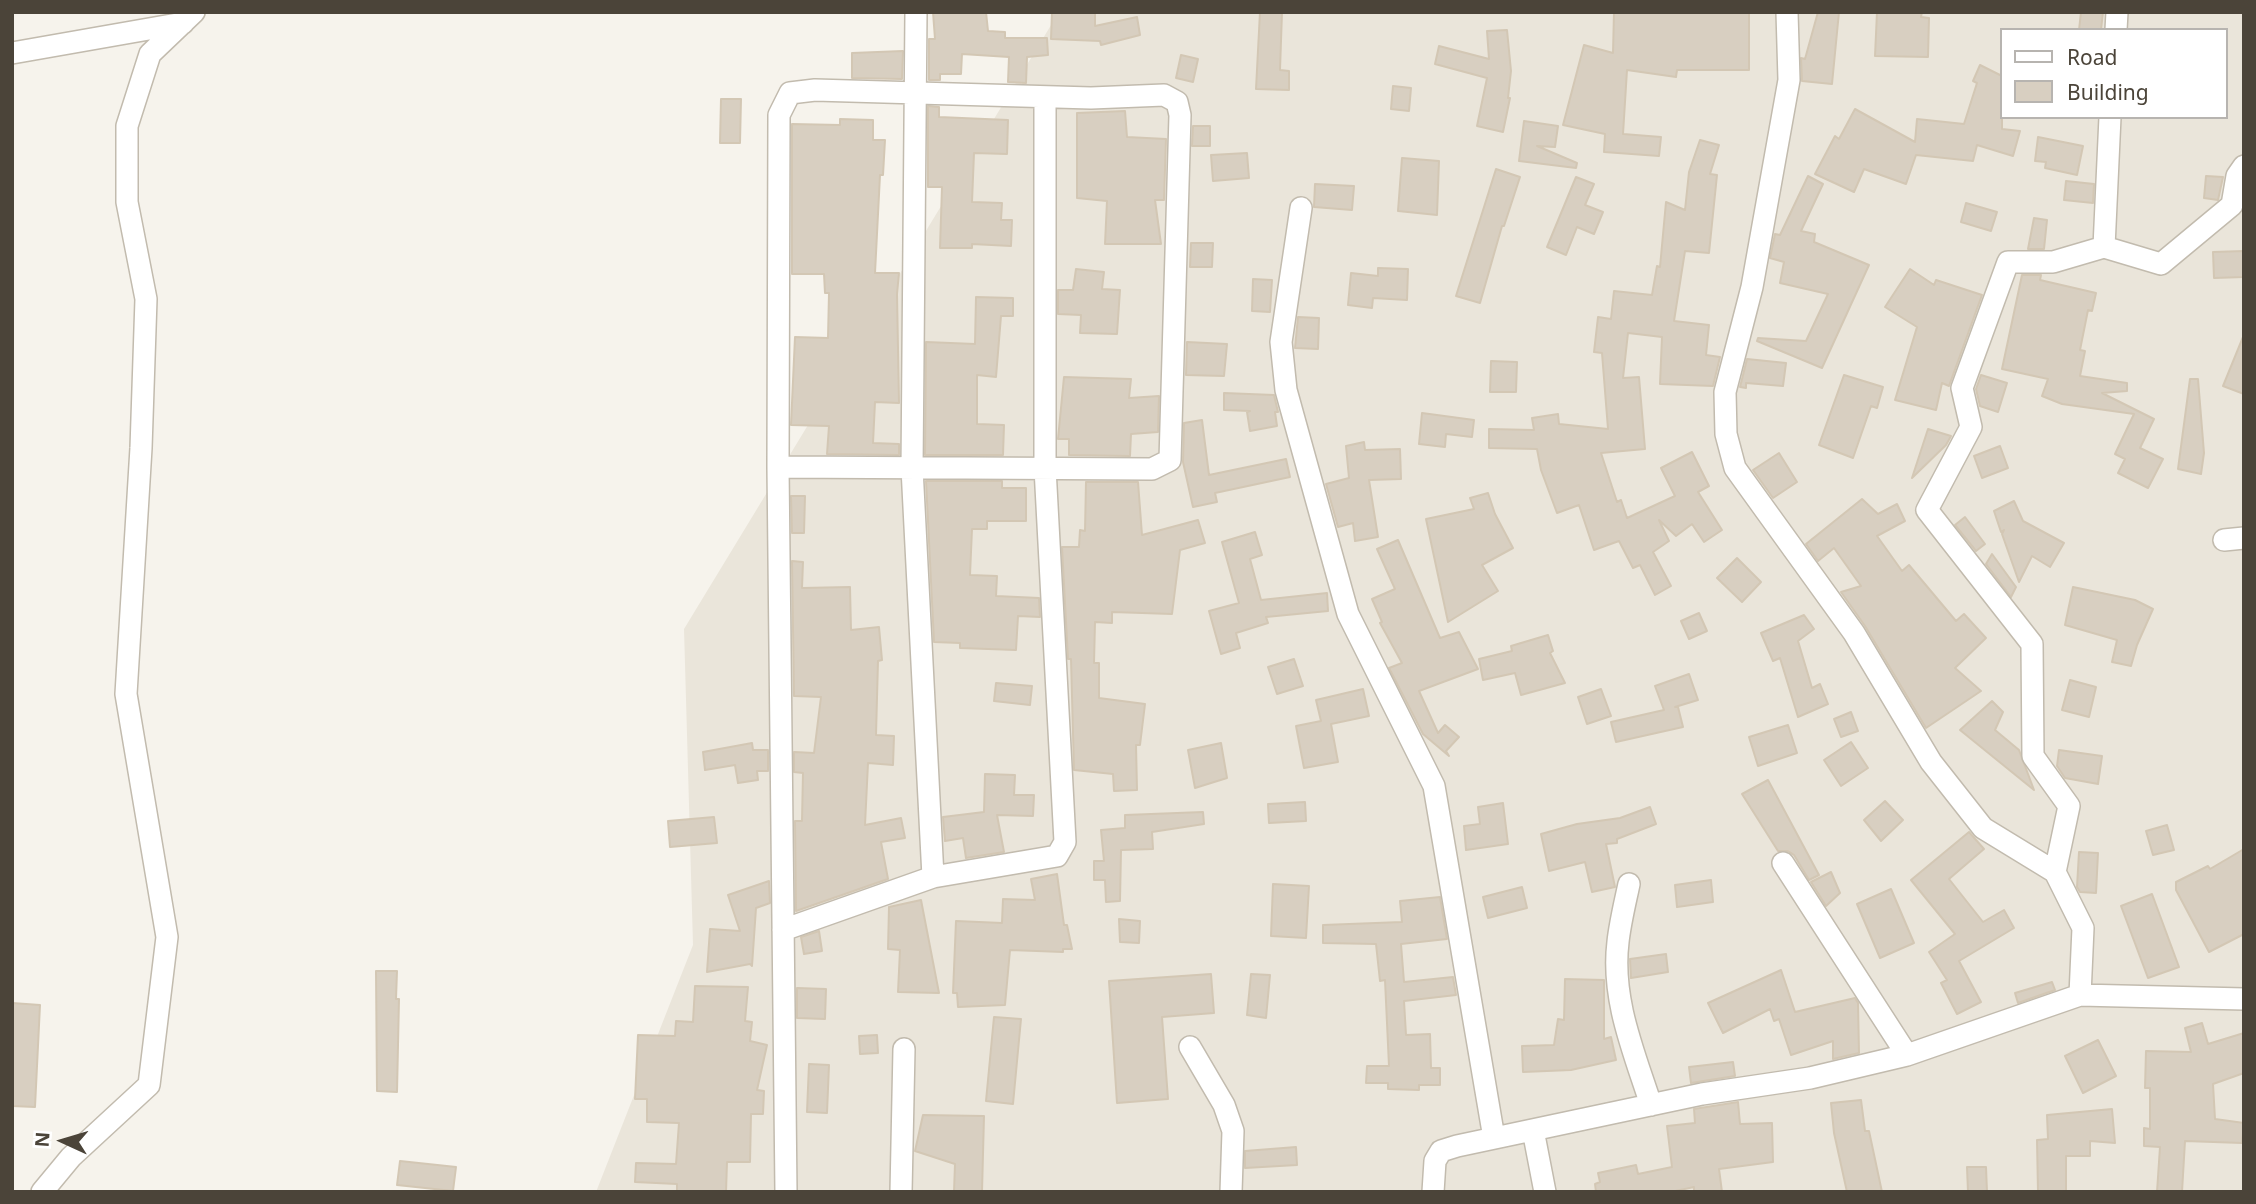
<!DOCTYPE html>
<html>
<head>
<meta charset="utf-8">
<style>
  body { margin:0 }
  #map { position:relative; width:2256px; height:1204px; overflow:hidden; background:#f6f3ec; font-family:"Noto Sans",sans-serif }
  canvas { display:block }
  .frame { position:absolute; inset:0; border:14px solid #4b4439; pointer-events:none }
  .legend { position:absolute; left:2000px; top:28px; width:228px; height:91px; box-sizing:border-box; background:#fff; border:2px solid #b7b4b0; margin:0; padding:9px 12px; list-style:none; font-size:21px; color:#4b4439 }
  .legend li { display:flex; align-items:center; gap:14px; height:35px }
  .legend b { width:35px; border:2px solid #b7b4b0 }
  .north { position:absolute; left:28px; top:1106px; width:70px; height:70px; -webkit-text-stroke:5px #fff; paint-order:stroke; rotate:274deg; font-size:19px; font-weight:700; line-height:28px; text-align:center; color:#4b4439 }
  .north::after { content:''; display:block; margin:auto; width:24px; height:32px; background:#4b4439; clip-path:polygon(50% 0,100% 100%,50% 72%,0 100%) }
</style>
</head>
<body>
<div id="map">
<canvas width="2256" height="1204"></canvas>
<div class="frame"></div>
<ul class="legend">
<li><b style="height:9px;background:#fff"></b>Road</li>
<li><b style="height:19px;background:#d8cfc1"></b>Building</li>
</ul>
<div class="north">N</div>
</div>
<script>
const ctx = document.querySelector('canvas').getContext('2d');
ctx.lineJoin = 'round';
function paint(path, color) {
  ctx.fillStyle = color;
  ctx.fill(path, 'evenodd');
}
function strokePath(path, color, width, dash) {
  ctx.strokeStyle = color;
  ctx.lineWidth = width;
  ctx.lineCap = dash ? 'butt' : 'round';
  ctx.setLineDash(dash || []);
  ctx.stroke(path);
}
const residential = new Path2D(`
  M1059 12H2244V1192H596L693 945 684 629ZM2002 30H2226V117H2002Z`);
const building = new Path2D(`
  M933 12H986L988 31 1005 32V38H1047L1048 55 1027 57 1026 83 1008 82 1009 57 962 54 961 74H940V80H929V39H935Z
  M1052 12H1095V26L1137 17 1140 35 1101 45 1100 41 1051 39Z
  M1260 12H1282L1280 70 1289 71V90L1256 89Z
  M1614 12H1749V70H1677L1676 77 1627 70 1623 134 1661 137 1659 156 1604 152 1605 134 1563 125 1584 45 1613 53Z
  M1818 12H1839L1832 84 1802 81 1801 58 1805 59Z
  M1877 12H1922L1921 17 1929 18 1928 57 1875 56Z
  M2081 12H2103L2101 30H2079Z
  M1507 30 1511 71 1508 98H1510L1503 132 1477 126 1487 78 1435 64 1439 46 1489 59 1487 31Z
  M903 51 902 79 852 78V53Z
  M1181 55 1198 59 1193 82 1176 78Z
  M1980 65 2002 76V129L2020 131 2013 156 1977 145 1973 161 1916 155 1906 184 1864 169 1854 192 1815 174 1835 136 1839 139 1855 109 1915 142 1917 119 1964 124 1977 83 1973 81Z
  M1393 86 1411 88 1409 111 1391 109Z
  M721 99H741L740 143H720Z
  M928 106 939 107V117L1008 120 1007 154 974 153 972 202 1002 203 1001 220H1012L1011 246 972 244V248H940L942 187H928Z
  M1125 111 1127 137 1166 139 1164 200H1155L1161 244H1105L1107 201 1077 198V113Z
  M840 119 873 120V140H885L883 175H880L875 273H899L897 294 899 403 875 402 873 443 899 444V455L827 454 829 426 791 425 795 337 828 338 829 293H825L824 274H792V124L840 125Z
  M1524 121 1558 126 1555 147 1537 146 1577 163 1576 168 1519 161Z
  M1193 126H1210V146H1192Z
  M2038 137 2083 146 2077 175 2045 168 2046 162 2035 161Z
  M1700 140 1719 145 1710 174 1717 175 1709 253 1685 251 1674 321 1709 325 1706 355 1720 357 1713 386 1660 384 1662 337 1628 333 1623 378 1639 377 1645 449 1601 453 1617 502 1621 500 1627 518 1675 496 1661 468 1692 452 1709 486 1698 492 1722 530 1704 542 1692 524 1676 536 1659 520 1669 541 1653 552 1671 586 1655 595 1640 565 1633 568 1619 541 1594 550 1579 505 1557 513 1541 470 1537 449 1489 448V429L1534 430 1532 418 1558 414 1559 424 1608 429 1602 353 1594 352 1598 317 1611 319 1614 291 1652 295 1657 266 1660 267 1666 202 1685 210 1689 172Z
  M1247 153 1249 178 1213 181 1211 155Z
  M1402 158 1439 161 1437 215 1398 211Z
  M1496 169 1520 177 1504 226H1502L1480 303 1456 296Z
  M1808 176 1823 184 1801 231 1815 234 1814 242 1869 265 1822 368 1757 341 1758 338 1806 341 1828 294 1780 283 1784 262 1770 258 1775 234 1780 235Z
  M2206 176 2223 177 2218 200 2204 198Z
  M1576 177 1594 184 1585 205 1603 212 1594 234 1577 227 1566 255 1547 247Z
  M2066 181 2094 184 2093 203 2064 200Z
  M1315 184 1354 186 1352 210 1314 207Z
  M1966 203 1997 212 1991 231 1961 222Z
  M2034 218 2047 220 2044 249H2028Z
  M1191 243H1213L1212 267H1190Z
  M2244 251V277L2214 278 2213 252Z
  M1378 268 1408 269 1407 300 1373 298 1372 308 1348 305 1351 273 1378 276Z
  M1076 269 1104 272 1102 289 1120 290 1117 334 1080 333 1081 315 1058 314V290H1073Z
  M1910 269 1934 285 1936 280 1982 295 1949 386 1942 383 1936 410 1895 400 1917 327 1885 307Z
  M2022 275H2041L2040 280 2096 293 2092 311 2088 310 2080 350 2085 351 2080 376 2127 383V391L2102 393 2154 419 2140 448 2163 459 2148 488 2118 473 2125 459 2115 454 2134 414 2062 404 2042 396 2048 379 2002 369Z
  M1253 279 1272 280 1270 312 1252 311Z
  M976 297 1013 298V316H1001L996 377 977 375V424L1004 425 1003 455H925L926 342 975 344Z
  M1298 317 1319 318 1318 349 1295 348Z
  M2243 337H2244V394L2223 386Z
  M1187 342 1227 344 1224 376 1186 375Z
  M1747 359 1786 363 1783 386 1746 383V388L1740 387Z
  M1491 361 1517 362 1516 392H1490Z
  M1844 375 1883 387 1877 408 1871 406 1853 458 1819 445Z
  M1981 375 2007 383 1998 412 1980 406 1976 389Z
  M1064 377 1131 379 1129 398 1159 396 1158 432 1131 434 1130 456 1069 455V439H1058Z
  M2190 379H2198L2204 453 2201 474 2178 469Z
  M1224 393 1274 395 1278 412H1275L1277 426 1250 431 1247 412 1250 411 1224 410Z
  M1422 413 1474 420 1472 437 1446 434 1445 447 1419 444Z
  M1202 420 1209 475 1286 459 1290 477 1215 493 1217 502 1193 507 1183 462 1184 423Z
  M1928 429 1951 436 1946 445 1912 478Z
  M1364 442 1365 450 1400 449 1401 479 1369 480 1378 537 1355 541 1353 523 1338 527 1326 484 1349 478 1346 446Z
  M2000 446 2008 468 1982 478 1974 456Z
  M1779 453 1797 482 1773 498 1753 470Z
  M926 481H1002V488H1026V521H987V529H972L970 575 997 576 996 596 1039 598 1040 617 1018 616 1016 650 960 648V643L934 642Z
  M1086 482H1138L1142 535 1198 520 1205 543 1180 550 1172 614 1112 612V623L1095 622 1094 663H1099V698L1145 704 1140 745H1136L1137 790 1114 791 1113 774 1074 770 1071 659H1068L1062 547H1079L1080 530 1085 531Z
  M1488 493 1495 514 1513 548 1482 565 1498 591 1448 622 1426 519 1474 509 1470 498Z
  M791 496H805L804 533H792Z
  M1862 499 1878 514 1897 504 1905 521 1877 536 1902 571 1909 565 1956 621 1964 614 1986 638 1955 668 1981 691 1926 728 1865 626 1841 592 1861 586 1834 548 1818 561 1806 544Z
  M2014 501 2023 521 2064 543 2050 567 2032 556 2019 582 2002 534 2004 530 2001 532 1994 511Z
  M1965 517 1985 544 1976 551 1955 525Z
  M1255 532 1262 555 1250 559 1261 600 1327 593 1328 611 1266 617 1268 623 1236 633 1240 648 1221 654 1209 611 1239 603 1222 542Z
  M1398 540 1440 638 1459 632 1478 669 1419 691 1438 733 1445 725 1459 737 1446 751 1449 756 1423 734 1389 668 1402 663 1380 623 1382 622 1372 599 1395 589 1377 549Z
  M1992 554 2016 587 2011 597 1986 564Z
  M1737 558 1761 582 1742 602 1717 578Z
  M792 561 803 562 802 588 850 587 851 630 879 627 882 660 878 661 876 735 894 736 893 765 868 763 865 825 901 818 905 838 881 842 888 879 796 911 795 821H802L803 773 794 772V752L814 753 821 697 794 696Z
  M2073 587 2135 600 2153 609 2137 645 2131 666 2112 662 2117 640 2065 625Z
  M1699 613 1707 631 1689 639 1681 621Z
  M1804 615 1814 629 1798 641 1812 688 1820 684 1828 704 1798 717 1780 658 1773 661 1761 633Z
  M1548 635 1553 651 1550 653 1565 683 1521 695 1515 673 1483 680 1479 659 1512 651 1511 646Z
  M1294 659 1303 686 1277 694 1268 667Z
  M1689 674 1698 700 1675 707H1678L1683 727 1616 742 1611 722 1664 710 1655 686Z
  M2070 680 2096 687 2089 717 2062 710Z
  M996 683 1032 686 1030 705 994 701Z
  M1363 689 1369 716 1331 724 1338 762 1304 768 1296 726 1321 721 1316 700Z
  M1601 689 1611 716 1587 724 1578 697Z
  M1992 701 2003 712 1995 730 2019 750 2034 790 1960 730Z
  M1851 712 1858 731 1841 737 1834 719Z
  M1788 725 1797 753 1758 766 1749 737Z
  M1851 742 1868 768 1841 786 1824 760Z
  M752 743 753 750H768V771H757L758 780 738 783 735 765 705 770 703 752Z
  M1221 743 1227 778 1195 788 1188 750Z
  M2059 750 2102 756 2098 784 2065 778 2057 766Z
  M985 774 1015 775 1014 795H1034L1033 816 997 815 1004 852 966 858 963 838 945 841 943 817 984 812Z
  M1768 780 1819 875 1809 880 1794 855 1788 851H1778L1742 794Z
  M1885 801 1903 820 1881 841 1864 820Z
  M1305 802 1306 821 1269 823 1268 804Z
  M1503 803 1508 844 1466 850 1464 826 1480 824 1478 807Z
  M1650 807 1656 824 1617 839V843L1606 844 1615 887 1592 892 1585 862 1549 871 1541 834 1577 824 1620 818Z
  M1203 812 1204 824 1152 832 1153 849 1121 850 1120 901 1106 902 1105 880H1094V861H1104L1101 830 1125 828V815Z
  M714 817 717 843 670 847 668 821Z
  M2167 825 2174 850 2153 855 2146 831Z
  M1969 832 1984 849 1949 879 1983 922 2004 910 2014 928 1959 961 1981 1002 1957 1014 1941 983 1947 980 1929 952 1955 934 1911 880Z
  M2244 849V934L2209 952 2176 890V882L2208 866 2210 869Z
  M2079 852 2098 853 2096 893 2080 892 2077 887Z
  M1831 872 1840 893 1826 906 1811 882Z
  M1057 874 1064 925H1067L1072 949H1063V952L1010 950 1005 1005 958 1007 957 993H953L956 921 1002 923 1003 899 1035 900 1031 879Z
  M1711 880 1713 902 1677 907 1675 885Z
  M769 881 770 903 756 908 752 966 750 964 707 972 710 929 740 931 728 895Z
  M1273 884 1309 886 1306 938 1271 936Z
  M1522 887 1527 908 1488 918 1483 897Z
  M1891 889 1914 943 1880 958 1857 904Z
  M2152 894 2179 967 2148 978 2121 906Z
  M1440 897 1447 939 1401 944 1404 982 1453 977 1456 995 1404 1001 1406 1035 1430 1034 1431 1068H1440V1085H1419V1090L1388 1089V1083H1366L1367 1066H1389L1385 980 1380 981 1376 944 1323 943V925L1402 922 1400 901Z
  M921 900 939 993 898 992 900 950 888 949 889 907Z
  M1119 919 1140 921 1139 943 1120 942Z
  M819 931 822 951 804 954 801 937Z
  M1666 954 1668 972 1631 978 1630 959Z
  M1781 970 1795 1012 1855 998 1858 1003 1859 1053 1833 1059V1041L1791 1055 1779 1019 1774 1021 1770 1009 1723 1033 1708 1003Z
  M376 971H397L396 999H399L397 1092 377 1091Z
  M1211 974 1214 1013 1162 1017 1168 1099 1117 1103 1109 981Z
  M1251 974 1270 975 1266 1018 1247 1015Z
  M1565 979 1604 980V1039L1611 1037 1616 1060 1571 1070 1523 1072 1522 1046 1554 1045 1558 1019 1564 1020Z
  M2052 982 2055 990 2018 1003 2015 993Z
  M695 986 748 987 745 1021 752 1022 750 1041 767 1045 757 1090 764 1091 763 1114H751L750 1162H727L726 1192H677V1184L635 1182 636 1163 676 1164 679 1123 647 1122V1099H635L638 1035 675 1036 676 1021 693 1022Z
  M797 988 826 989 825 1019 797 1018Z
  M12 1003 40 1005 35 1107 12 1106Z
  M994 1017 1021 1019 1013 1104 986 1101Z
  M2202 1023 2208 1044 2244 1033V1073L2213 1084 2215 1119 2244 1123 2242 1143 2185 1141 2182 1192H2157L2160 1147 2144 1146V1128L2150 1129V1088H2145L2146 1051 2191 1052 2185 1028Z
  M877 1035 878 1053 860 1054 859 1036Z
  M2098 1040 2116 1076 2083 1093 2065 1056Z
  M1733 1062 1735 1076 1691 1083 1689 1067Z
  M809 1064 829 1065 827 1113 807 1112Z
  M1861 1100 1865 1131H1869L1882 1192H1847L1834 1133 1831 1103Z
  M1738 1102 1740 1124 1772 1123 1773 1162 1719 1169 1722 1192H1694V1187L1671 1192H1596L1595 1184 1600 1182 1598 1173 1636 1165 1638 1174 1672 1167 1667 1126 1695 1123 1694 1109Z
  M2112 1109 2115 1143 2090 1141V1156H2066V1192H2038L2037 1140 2048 1139 2047 1115Z
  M923 1115 984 1116 982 1192H954L955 1164 915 1151Z
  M1296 1147 1297 1165 1245 1168V1151Z
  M400 1161 456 1167 453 1191 397 1185Z
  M1967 1167H1986L1987 1192H1968Z`);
const street = new Path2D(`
  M916 12 912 468 933 877
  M1787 12 1789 80 1752 287 1725 392 1726 434 1735 468 1854 633 1931 762 1983 828 2055 872 2083 928 2080 995
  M2116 30 2117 12
  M12 53 183 23
  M1301 208 1281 342 1286 390 1348 614 1434 786 1494 1138
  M2104 247 2161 264 2232 205 2237 176 2244 166
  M778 467 1152 469 1170 460 1180 115 1177 102 1164 95 1091 98 815 90 790 93 779 115 778 467 786 1192
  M2224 540 2244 538
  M1783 863 1907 1055
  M2055 872 2069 806 2033 756 2032 644 1927 510 1971 427 1962 388 2008 262H2053L2104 247 2110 117
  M1629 884C1625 903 1620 923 1618 942 1611 999 1634 1052 1651 1105
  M783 930 933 877 1057 856 1065 842 1045 468V97
  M1190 1047 1224 1105 1233 1131 1231 1192
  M1533 1130 1545 1192
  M42 1192 71 1157 149 1085 167 937 126 694 141 448 146 299 127 202V126L150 54 194 12
  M901 1192 904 1049
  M1433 1192 1435 1161 1441 1151 1457 1146 1702 1094 1810 1078 1907 1055 2080 995 2244 999`);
paint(residential, '#eae5da');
paint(building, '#d8cfc1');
strokePath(building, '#d3c7b4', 2);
strokePath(street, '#c2bbae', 24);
strokePath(street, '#fff', 21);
</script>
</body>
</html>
